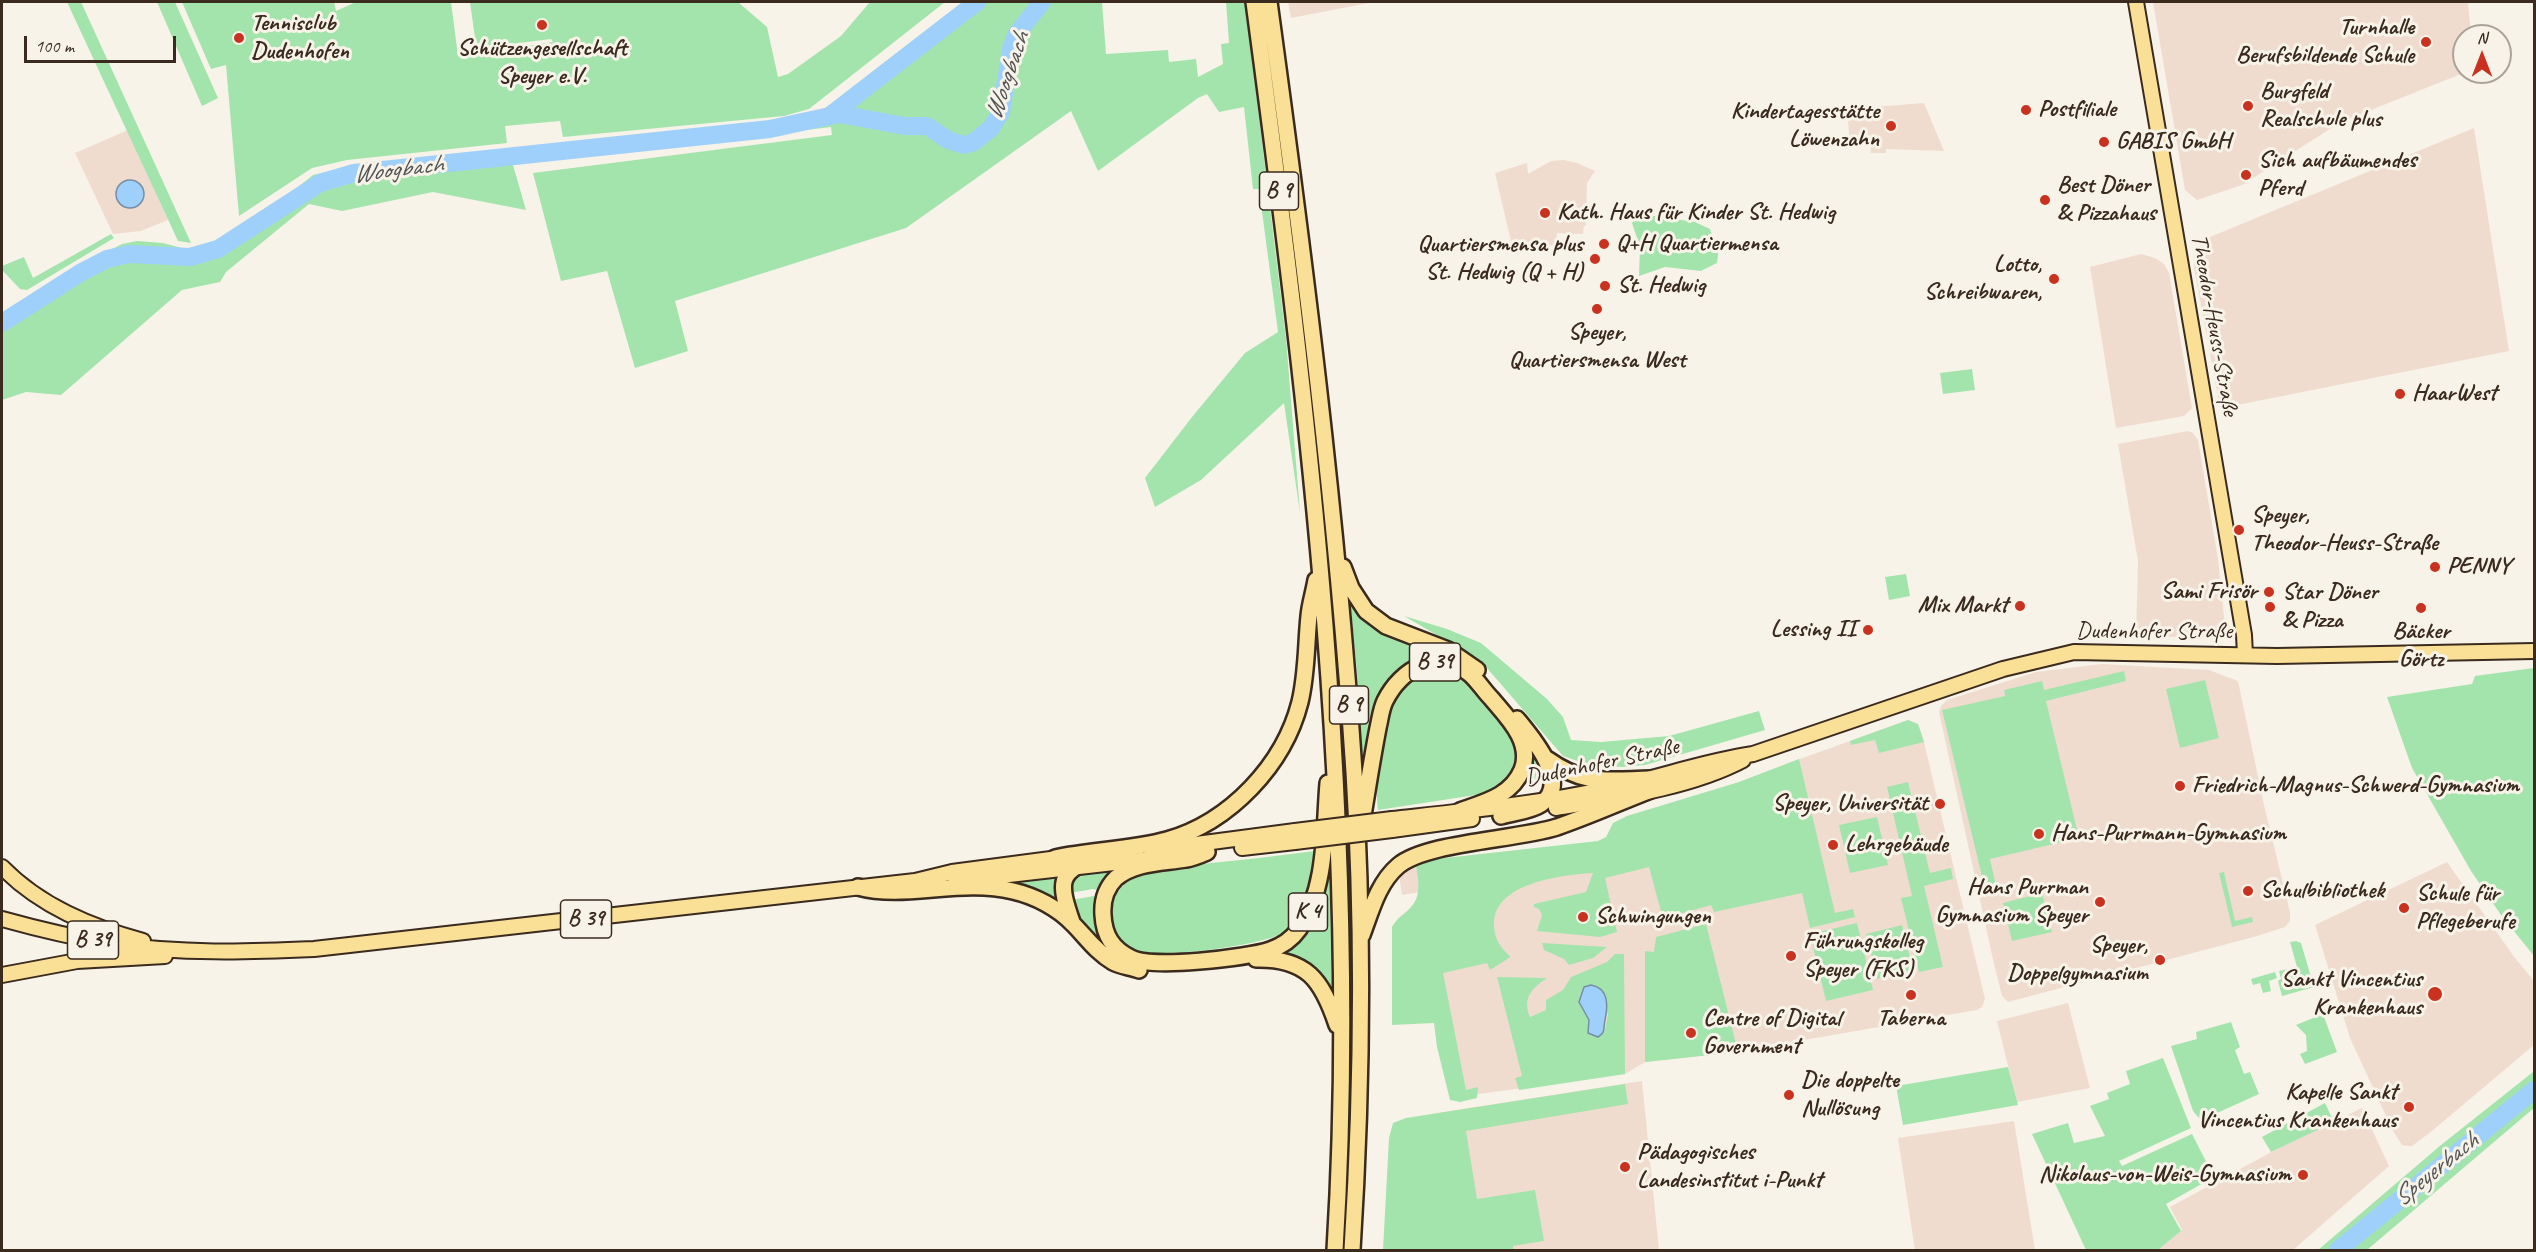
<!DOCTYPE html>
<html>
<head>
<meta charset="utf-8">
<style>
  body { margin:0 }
  #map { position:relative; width:2536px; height:1252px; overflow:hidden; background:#f7f3e8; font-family:Caveat,sans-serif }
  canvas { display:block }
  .frame { position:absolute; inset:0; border:3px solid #3b2a1e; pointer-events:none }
  .north { position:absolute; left:2452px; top:24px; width:60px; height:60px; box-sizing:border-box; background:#f7f3e8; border:2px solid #aca397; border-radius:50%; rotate:0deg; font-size:16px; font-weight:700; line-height:24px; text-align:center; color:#3b2a1e }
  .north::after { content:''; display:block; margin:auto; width:21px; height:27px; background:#c8321e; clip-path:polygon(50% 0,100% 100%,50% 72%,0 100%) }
  .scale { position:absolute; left:24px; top:36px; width:152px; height:27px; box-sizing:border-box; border:3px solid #3b2a1e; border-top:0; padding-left:8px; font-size:18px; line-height:21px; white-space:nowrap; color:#3b2a1e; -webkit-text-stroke:4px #f7f3e8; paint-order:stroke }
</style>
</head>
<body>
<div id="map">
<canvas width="2536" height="1252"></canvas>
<div class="frame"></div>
<div class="north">N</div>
<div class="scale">100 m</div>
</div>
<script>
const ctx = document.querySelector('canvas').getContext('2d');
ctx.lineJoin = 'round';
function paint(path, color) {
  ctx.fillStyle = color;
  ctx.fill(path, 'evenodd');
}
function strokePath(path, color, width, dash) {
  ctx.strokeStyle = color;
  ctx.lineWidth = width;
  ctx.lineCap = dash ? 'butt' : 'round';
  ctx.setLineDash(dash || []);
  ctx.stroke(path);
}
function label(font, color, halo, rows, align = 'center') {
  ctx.font = font + ' Caveat,sans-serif';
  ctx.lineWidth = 6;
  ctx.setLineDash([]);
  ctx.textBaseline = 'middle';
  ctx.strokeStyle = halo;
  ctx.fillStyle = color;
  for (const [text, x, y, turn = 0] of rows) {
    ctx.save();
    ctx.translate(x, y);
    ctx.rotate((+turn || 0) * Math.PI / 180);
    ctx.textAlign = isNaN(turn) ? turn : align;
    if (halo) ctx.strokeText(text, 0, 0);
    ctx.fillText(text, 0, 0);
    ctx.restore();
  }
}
const built = new Path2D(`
  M1288 2H1374L1291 18Z
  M2153 2H2468L2471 36H2464V72H2466L2341 122 2242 185 2197 200 2185 190Z
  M1924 103 1944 151 1886 149V153H1871L1870 143 1850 145 1847 109Z
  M2474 128 2509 351 2232 406H2225L2219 402 2194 268V263L2210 237Z
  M128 130 168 220 141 231 113 234 75 153Z
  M1564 160 1577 163 1595 171 1587 183 1586 226H1584L1583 234 1557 233 1556 246 1546 245V253L1513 250 1495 173 1527 163 1528 174 1551 161Z
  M2141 254 2155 258 2164 264 2169 273 2192 408 2184 416 2116 428 2090 267Z
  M2188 431 2193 433 2198 440 2218 559 2225 626 2220 634 2213 638 2136 636 2138 561 2118 444Z
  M2102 664 2209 670 2238 681 2264 805 2290 912V921L2285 927 2257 936 2008 1002 2002 996 1994 964 1939 712 1941 706 1947 700 2036 672Z
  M1908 720 1918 724 1923 738 1985 999 1982 1007 1977 1010 1729 1053 1645 1062 1625 1074 1457 1097 1422 873 1634 841 1786 764Z
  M2447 862 2515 958 2534 981V1045L2432 1131 2412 1146H2407L2402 1145 2393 1131 2350 1038 2315 925Z
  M1416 866 1420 892 1402 895 1399 875 1406 868Z
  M2068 1003 2090 1088 2017 1102 1997 1021Z
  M1642 1081 1659 1250H1451L1431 1114Z
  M2362 1108 2389 1166 2293 1250H2158L2182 1230 2170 1207 2277 1149Z
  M2014 1121 2035 1250H1915L1898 1138Z`);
const green = new Path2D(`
  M67 2H81L191 243 178 241Z
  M157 2H175L218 98 202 106Z
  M182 2H334L336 11 356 2H451L458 56 553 42 551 39 479 48 475 38 470 2H738L767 27 778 77 788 74 841 36 870 2H945L809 109 784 116 563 137 560 121 505 126 507 143 347 160 312 168 239 216 226 65 211 69Z
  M963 2H1102L1106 54 1168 50 1169 62 1196 59 1198 77 1223 64 1221 44 1229 43 1226 2H1245L1286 338 1300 513 1284 403 1201 480 1155 507 1145 478 1192 417 1245 353 1278 332 1259 189H1253L1244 107 1219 112 1207 94 1198 98 1098 171 1071 111 906 228 675 301 688 351 635 368 607 271 561 281 533 173 832 135 831 127 513 165 526 210 433 192 342 211 309 204 226 272 220 282 182 290 61 395 26 392 2 400V316L88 261 122 244 137 241 163 243 193 251 217 247 238 235 313 175 352 166 807 119 828 106Z
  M1647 215 1695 222 1710 229 1718 254 1717 263 1701 271 1665 267 1639 276 1640 247 1632 223 1636 217Z
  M111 234 114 238 27 290 20 289 2 270V266L24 257 33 278Z
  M1972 369 1975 390 1943 394 1940 373Z
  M1906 574 1910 596 1889 600 1885 577Z
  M1350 599 1444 655 1428 656 1412 662 1404 668 1373 717 1365 769H1362L1357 673Z
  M1404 616 1447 629 1481 643 1547 699 1563 717 1571 740 1601 742 1669 736 1759 711 1765 730 1645 765 1622 767 1589 765 1563 756 1480 660Z
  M1440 666 1459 672 1489 700 1519 748 1516 766 1497 787 1482 794 1378 810C1375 774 1378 694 1413 674 1420 670 1432 669 1440 666Z
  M2534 668V956L2501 915 2471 871 2412 768 2387 697 2472 684 2475 676Z
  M2124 671 2126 681 2046 701 2079 838 1990 859 1996 886 1985 889 1942 710 2005 696 2004 690 2042 681 2044 690Z
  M2205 680 2219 738 2180 748 2166 689Z
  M1908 720 1918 724 1924 742 1879 753 1875 740 1851 745 1850 741Z
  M1527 746 1540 756 1546 781 1525 784 1522 781Z
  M1799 759 1835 913 1853 909 1855 917 1810 928 1802 893 1714 912 1711 905 1663 919 1649 867 1605 878 1617 932 1600 937 1537 931 1542 915 1539 909 1534 907V904L1586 892 1593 873C1561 875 1494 883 1494 924 1494 938 1500 948 1510 956L1509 958 1490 970 1487 963 1443 973 1466 1090 1478 1087 1477 1098 1460 1102 1450 1100 1437 1047 1434 1023 1392 1025V927C1396 920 1400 917 1406 912 1422 899 1419 885 1416 866L1436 859 1598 841 1606 837 1613 823 1627 816 1739 782Z
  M1908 782 1930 873 1951 868 1953 879 1924 886 1943 967 1919 972 1901 898 1912 896 1887 787Z
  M1877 817 1888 865 1850 873 1839 825Z
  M1315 851C1313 874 1308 917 1287 931 1267 945 1154 961 1132 949 1101 931 1106 893 1135 876 1154 865 1181 867 1202 864 1240 860 1278 856 1315 851Z
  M1332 852 1335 1000C1324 973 1308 960 1280 953 1320 930 1319 895 1327 853Z
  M1123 865 1101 891 1093 889 1070 893 1073 874Z
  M2224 872 2235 921 2252 917 2253 922 2232 927 2219 873Z
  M1060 873 1059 894 1055 895 1052 900 999 882Z
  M2042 893 2052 932 2012 941 2003 903Z
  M1094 896 1099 897 1104 947 1084 925 1071 900Z
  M1857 923 1873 990 1826 1001 1810 934Z
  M1706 924 1738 1052 1645 1062V951L1654 952 1656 937Z
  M1902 925 1913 970 1877 979 1866 934Z
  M2296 941 2301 943 2314 987 2282 996 2278 981 2281 979 2279 971 2297 967 2290 942Z
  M1542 943 1607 947 1593 958 1569 965 1564 959 1544 950Z
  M1615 954H1624L1625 1074 1519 1090 1515 1078 1522 1076 1497 977 1547 978C1532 988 1522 998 1530 1017L1546 1010V1000L1563 990 1571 977 1607 962ZM1591 985 1608 1014 1605 1030 1588 1033 1589 1020 1580 996 1584 987Z
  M2275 972 2277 978 2269 981 2271 991 2263 993 2260 983 2253 985 2251 979Z
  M2323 1014 2337 1052 2305 1064 2300 1054 2307 1051 2306 1035 2296 1025Z
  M2231 1022 2240 1047 2235 1050 2244 1074 2250 1072 2259 1094 2206 1118H2199L2193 1111 2171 1046 2197 1039 2196 1032Z
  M2163 1058 2191 1128 2119 1161 2122 1166 2192 1134 2214 1177 2166 1204 2181 1231 2158 1250H2086L2032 1134 2068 1123 2074 1143 2105 1136 2090 1106 2109 1099 2107 1093 2130 1084 2126 1071Z
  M2008 1067 2018 1105 1903 1125 1896 1086Z
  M2533 1072 2534 1108 2367 1250H2318L2441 1145Z
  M1625 1084 1628 1104 1466 1131 1477 1199 1535 1190 1544 1241 1513 1246V1250H1383L1389 1138 1393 1123 1406 1118Z
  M2325 1103 2334 1122 2271 1152 2262 1137Z`);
const water = new Path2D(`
  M116 194a14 14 0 1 1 28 0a14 14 0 1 1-28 0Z
  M1591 985C1609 988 1608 1006 1605 1020 1603 1029 1606 1032 1598 1037L1588 1033 1589 1020 1579 1002 1584 987Z`);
const river = new Path2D(`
  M832 114 977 2
  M2 323 80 273 107 259 129 254 190 257 218 249 320 183 354 173 770 129 839 114 905 126H927L948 140 964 145 974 142 991 128 1001 112 1011 49 1016 35 1042 2
  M2338 1250 2534 1090`);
const major = new Path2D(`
  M2136 2 2244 635 2245 655
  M1556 808C1616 798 1690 788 1743 760
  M1392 819C1465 811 1538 804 1610 788 1658 778 1705 761 1753 754L2003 669 2074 652 2277 656 2534 651
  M1392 830 1472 819
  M1242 848 1295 842
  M1151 850 1295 831
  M2 867C40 906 91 927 143 941
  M956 881 1149 859
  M2 919C38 929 76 938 113 944 180 954 248 952 314 949L915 881 952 872 1066 857
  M2 975 77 961 165 956`);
const highway = new Path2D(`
  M1254 2C1309 415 1361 832 1335 1250
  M1269 2C1304 257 1337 514 1354 772 1364 931 1362 1092 1352 1250
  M1343 567 1351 588 1366 611 1386 626 1448 650 1477 670
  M1547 759C1585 786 1607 780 1650 779
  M1501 816C1514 812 1531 811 1541 804 1572 783 1531 736 1517 719
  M1362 822C1367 791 1372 759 1378 728 1380 720 1381 709 1385 701 1401 669 1438 647 1470 674 1478 681 1484 691 1491 698 1507 717 1533 742 1522 770 1511 796 1485 802 1460 811
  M1207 852C1200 855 1193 858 1186 859 1163 863 1135 862 1116 878 1106 888 1102 901 1103 915 1104 935 1112 949 1131 958 1152 969 1246 958 1270 950 1282 946 1292 939 1299 929 1327 888 1324 831 1328 783
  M1055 858C1092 850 1131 850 1167 840 1230 822 1284 765 1300 702 1307 673 1306 645 1309 616 1310 604 1314 592 1316 580
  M858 887C906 900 960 878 1013 891 1035 896 1058 908 1073 924 1086 937 1096 952 1113 962 1120 966 1131 967 1139 970
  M1072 922C1059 884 1056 871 1098 857
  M1362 935C1371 911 1378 883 1398 866 1426 842 1516 840 1557 827 1589 816 1620 802 1651 790
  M1256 959C1307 958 1322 980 1337 1025`);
const majorBridge = new Path2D(`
  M1295 831 1392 819
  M1295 842 1392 830`);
const markers = [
  [542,25,6,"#c8321e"],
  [239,38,6,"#c8321e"],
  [2426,42,6,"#c8321e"],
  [2248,106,6,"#c8321e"],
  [2026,110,6,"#c8321e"],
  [1891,126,6,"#c8321e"],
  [2104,142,6,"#c8321e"],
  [2246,175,6,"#c8321e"],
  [2045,200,6,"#c8321e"],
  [1545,213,6,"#c8321e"],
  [1604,244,6,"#c8321e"],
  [1595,259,6,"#c8321e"],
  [2054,279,6,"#c8321e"],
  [1605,286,6,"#c8321e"],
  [1597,309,6,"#c8321e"],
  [2400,394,6,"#c8321e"],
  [2239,530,6,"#c8321e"],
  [2435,567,6,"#c8321e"],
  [2269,592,6,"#c8321e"],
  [2020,606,6,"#c8321e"],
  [2270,607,6,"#c8321e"],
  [2421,608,6,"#c8321e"],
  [1868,630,6,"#c8321e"],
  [2180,786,6,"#c8321e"],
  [1940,804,6,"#c8321e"],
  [2039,834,6,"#c8321e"],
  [1833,845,6,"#c8321e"],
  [2248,891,6,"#c8321e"],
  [2100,902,6,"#c8321e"],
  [2404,908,6,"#c8321e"],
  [1583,917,6,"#c8321e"],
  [1791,956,6,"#c8321e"],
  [2160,960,6,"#c8321e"],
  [2435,994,8,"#c8321e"],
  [1911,995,6,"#c8321e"],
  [1691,1033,6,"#c8321e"],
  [1789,1095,6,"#c8321e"],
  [2409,1107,6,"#c8321e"],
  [1625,1167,6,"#c8321e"],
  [2303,1175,6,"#c8321e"]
];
const shields = [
  [1279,191,39],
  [1435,662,51],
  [1349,705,39],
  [1308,912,39],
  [586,919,51],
  [93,940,51]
];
const shieldNames = [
  ["B 9",1279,191],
  ["B 39",1435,662],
  ["B 9",1349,705],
  ["K 4",1308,912],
  ["B 39",586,919],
  ["B 39",93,940]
];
const poiNames = [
  ["Tennisclub",251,24],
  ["Dudenhofen",251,52],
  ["Turnhalle",2414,28,"right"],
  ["Berufsbildende Schule",2414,56,"right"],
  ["Schützengesellschaft",542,49,"center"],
  ["Speyer e.V.",542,77,"center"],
  ["Burgfeld",2260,92],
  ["Realschule plus",2260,120],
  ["Postfiliale",2038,110],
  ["Kindertagesstätte",1879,112,"right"],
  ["Löwenzahn",1879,140,"right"],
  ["GABIS GmbH",2116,142],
  ["Sich aufbäumendes",2258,161],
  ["Pferd",2258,189],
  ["Best Döner",2057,186],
  ["& Pizzahaus",2057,214],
  ["Kath. Haus für Kinder St. Hedwig",1557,213],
  ["Q+H Quartiermensa",1616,244],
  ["Quartiersmensa plus",1583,245,"right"],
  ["St. Hedwig (Q + H)",1583,273,"right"],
  ["Lotto,",2042,265,"right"],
  ["Schreibwaren,",2042,293,"right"],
  ["St. Hedwig",1617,286],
  ["Speyer,",1597,333,"center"],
  ["Quartiersmensa West",1597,361,"center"],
  ["HaarWest",2412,394],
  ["Speyer,",2251,516],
  ["Theodor-Heuss-Straße",2251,544],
  ["PENNY",2447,567],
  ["Sami Frisör",2257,592,"right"],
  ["Star Döner",2282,593],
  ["& Pizza",2282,621],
  ["Mix Markt",2008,606,"right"],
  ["Lessing II",1856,630,"right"],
  ["Bäcker",2421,632,"center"],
  ["Görtz",2421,660,"center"],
  ["Friedrich-Magnus-Schwerd-Gymnasium",2192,786],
  ["Speyer, Universität",1928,804,"right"],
  ["Hans-Purrmann-Gymnasium",2051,834],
  ["Lehrgebäude",1845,845],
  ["Hans Purrman",2088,888,"right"],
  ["Gymnasium Speyer",2088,916,"right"],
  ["Schulbibliothek",2260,891],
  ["Schule für",2416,894],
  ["Pflegeberufe",2416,922],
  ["Schwingungen",1595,917],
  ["Führungskolleg",1803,942],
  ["Speyer (FKS)",1803,970],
  ["Speyer,",2148,946,"right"],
  ["Doppelgymnasium",2148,974,"right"],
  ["Sankt Vincentius",2422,980,"right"],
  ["Krankenhaus",2422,1008,"right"],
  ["Centre of Digital",1703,1019],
  ["Government",1703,1047],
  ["Taberna",1911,1019,"center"],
  ["Die doppelte",1801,1081],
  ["Nullösung",1801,1109],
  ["Kapelle Sankt",2397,1093,"right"],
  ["Vincentius Krankenhaus",2397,1121,"right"],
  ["Pädagogisches",1637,1153],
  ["Landesinstitut i-Punkt",1637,1181],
  ["Nikolaus-von-Weis-Gymnasium",2291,1175,"right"]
];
const streetNames = [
  ["Theodor-Heuss-Straße",2214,325,80],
  ["Dudenhofer Straße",2154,632],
  ["Dudenhofer Straße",1602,763,-12]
];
const waterNames = [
  ["Woogbach",1008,76,-71],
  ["Woogbach",398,170,-7],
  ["Speyerbach",2436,1170,-39]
];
paint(built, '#f0dccf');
paint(green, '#a3e4ad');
paint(water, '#9fd0fb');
strokePath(water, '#778ea3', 1.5);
strokePath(river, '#9fd0fb', 18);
strokePath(major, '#3b2a1e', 18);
strokePath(highway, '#3b2a1e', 20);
strokePath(major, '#f9e096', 14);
strokePath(highway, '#f9e096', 15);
strokePath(majorBridge, '#3b2a1e', 18, []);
strokePath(majorBridge, '#f9e096', 14);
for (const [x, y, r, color] of markers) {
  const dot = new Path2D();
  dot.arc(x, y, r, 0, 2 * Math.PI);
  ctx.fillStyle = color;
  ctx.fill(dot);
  strokePath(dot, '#f7f3e8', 2);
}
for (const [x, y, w] of shields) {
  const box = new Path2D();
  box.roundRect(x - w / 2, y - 19, w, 38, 4.5);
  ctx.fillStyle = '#f7f3e8';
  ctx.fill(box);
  strokePath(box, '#3b2a1e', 1.5);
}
label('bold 22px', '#3b2a1e', null, shieldNames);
label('bold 24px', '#3b2a1e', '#f7f3e8', poiNames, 'left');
label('24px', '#3b2a1e', '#f7f3e8', streetNames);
label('italic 26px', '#545455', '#f7f3e8', waterNames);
</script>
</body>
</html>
